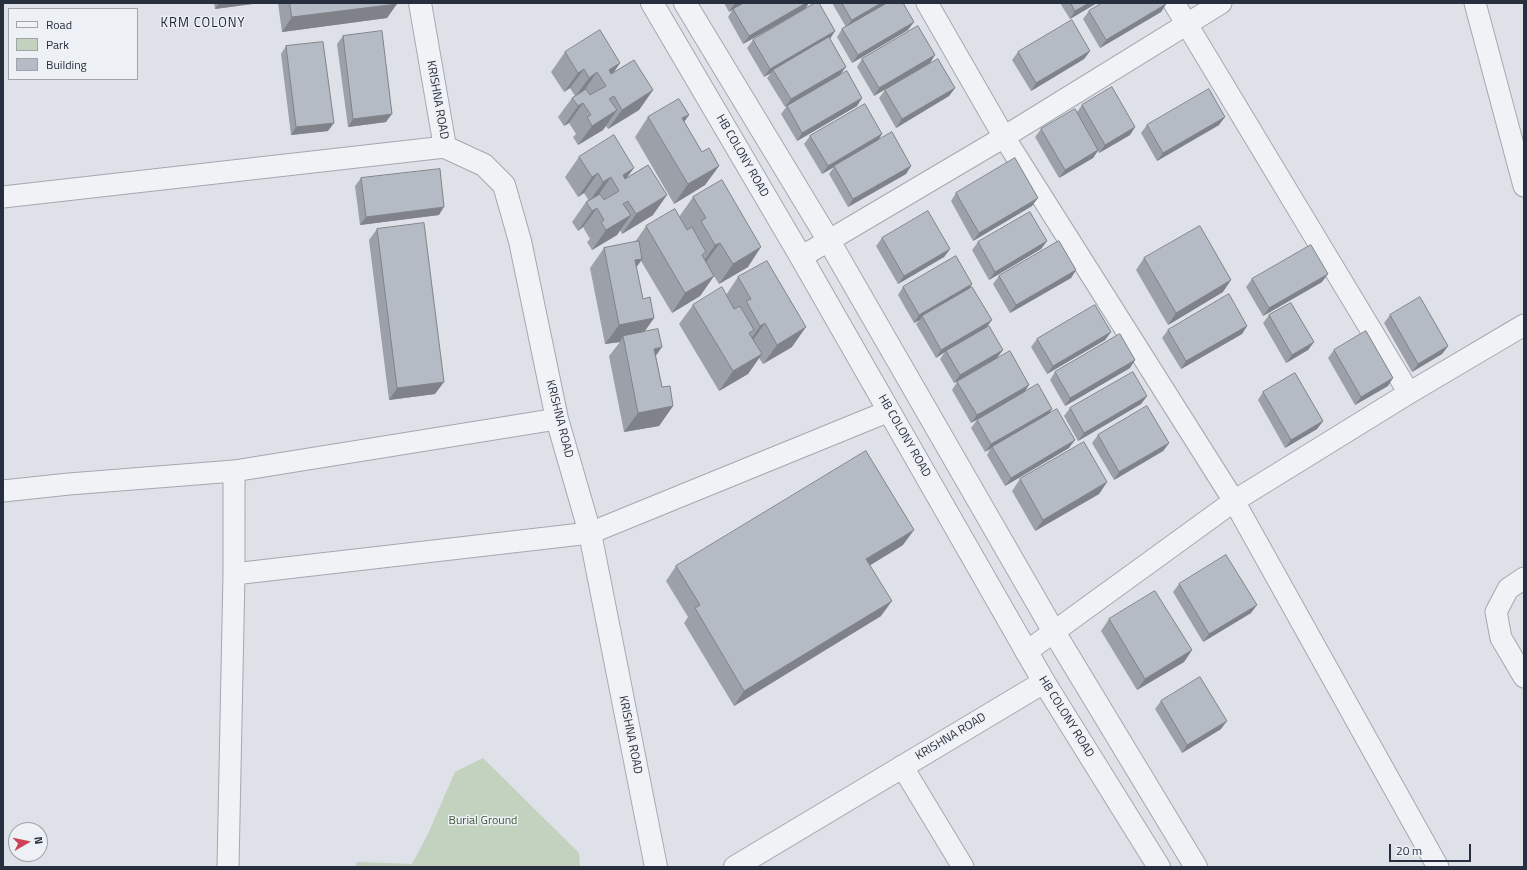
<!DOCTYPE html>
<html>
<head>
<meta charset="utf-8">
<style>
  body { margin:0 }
  #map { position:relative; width:1527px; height:870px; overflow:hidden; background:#dee1e7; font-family:"Titillium Web",sans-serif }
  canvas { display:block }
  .frame { position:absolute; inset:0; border:4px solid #272f3e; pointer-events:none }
  .legend { position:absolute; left:8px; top:8px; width:130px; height:72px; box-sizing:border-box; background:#edf0f5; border:1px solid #9ea3ac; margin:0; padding:5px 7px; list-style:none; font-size:12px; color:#272f3e }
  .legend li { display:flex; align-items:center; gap:8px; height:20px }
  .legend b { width:20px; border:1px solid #9ea3ac }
  .north { position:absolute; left:8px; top:822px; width:40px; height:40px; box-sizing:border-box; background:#edf0f5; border:1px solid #9ea3ac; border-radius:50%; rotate:81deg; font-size:11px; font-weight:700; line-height:16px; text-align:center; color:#272f3e }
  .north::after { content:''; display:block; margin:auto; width:14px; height:18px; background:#cc4357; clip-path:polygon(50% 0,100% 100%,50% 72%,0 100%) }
  .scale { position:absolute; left:1389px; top:844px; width:82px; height:18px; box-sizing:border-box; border:2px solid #272f3e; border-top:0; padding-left:5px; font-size:12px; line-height:14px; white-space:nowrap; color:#272f3e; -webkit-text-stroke:3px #edf0f5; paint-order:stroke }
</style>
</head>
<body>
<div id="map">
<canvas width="1527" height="870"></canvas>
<div class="frame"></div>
<ul class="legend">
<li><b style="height:5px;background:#f0f2f6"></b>Road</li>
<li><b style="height:11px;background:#c3d1bf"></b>Park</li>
<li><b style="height:11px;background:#b5bbc4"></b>Building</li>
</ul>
<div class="north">N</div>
<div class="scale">20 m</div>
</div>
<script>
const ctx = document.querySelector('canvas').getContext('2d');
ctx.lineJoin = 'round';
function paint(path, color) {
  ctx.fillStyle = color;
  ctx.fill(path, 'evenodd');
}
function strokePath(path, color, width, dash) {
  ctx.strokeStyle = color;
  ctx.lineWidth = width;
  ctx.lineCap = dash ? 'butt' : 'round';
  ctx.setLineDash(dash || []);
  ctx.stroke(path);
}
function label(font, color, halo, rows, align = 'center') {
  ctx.font = font + ' "Titillium Web",sans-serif';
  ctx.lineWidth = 3;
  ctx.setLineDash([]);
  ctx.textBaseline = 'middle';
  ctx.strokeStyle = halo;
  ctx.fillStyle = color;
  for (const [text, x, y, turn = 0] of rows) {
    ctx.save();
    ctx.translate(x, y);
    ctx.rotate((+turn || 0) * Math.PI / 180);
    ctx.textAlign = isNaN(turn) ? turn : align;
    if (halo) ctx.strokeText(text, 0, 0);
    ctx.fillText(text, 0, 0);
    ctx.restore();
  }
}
const green = new Path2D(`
  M483 758 579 853 580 867H355L357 862 412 864 427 836 455 772Z`);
const minor = new Path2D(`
  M927 3 1004 137 1234 501 1438 867
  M1174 3 1409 393
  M1475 3 1524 186
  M3 197 445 147
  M801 257 1004 137 1221 3
  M3 491 69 484 234 471 557 419
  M234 574 590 533 889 411
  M1524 578 1508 589 1496 612 1501 638 1524 677
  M1026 652 1234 501 1409 393 1524 325
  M902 766 963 867
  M228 867 234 574V471`);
const tertiary = new Path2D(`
  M420 3 445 147 484 165 504 185 520 241 557 419 590 533 656 867
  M652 3 801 257 1044 682 1159 867
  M685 3 829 241 1054 632 1196 867
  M735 867 1044 682`);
const wall = new Path2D(`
  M214 3H260L215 9Z
  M278 3H397L387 18 282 32Z
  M724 3H809L805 9 743 44 728 17 733 9 729 12Z
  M832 3H903L908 30 852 63 837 37 842 29 846 27Z
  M1060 3H1097L1070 19Z
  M1166 4 1161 12 1100 48 1083 19 1089 11Z
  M343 36 386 122 348 127 337 44Z
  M830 39 840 75 862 98 857 106 797 141 781 114 787 106 785 107 767 78 771 73 764 77 747 48 753 40Z
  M286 46 328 131 291 135 281 54Z
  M1090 51 1084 59 1031 91 1012 60 1018 52Z
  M565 52 620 63 614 72 653 90 639 110 608 129 606 126 603 130 578 145 573 137 576 134 569 123 564 126 558 117 572 98 575 96 570 88 564 92 551 72Z
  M935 55 874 96 857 67 862 59Z
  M955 88 949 96 896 128 879 98 885 90Z
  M1082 105 1135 127 1130 135 1099 153 1098 151 1093 158 1059 178 1035 137 1041 129 1077 112Z
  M689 115 684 122 702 152 719 166 705 185 674 204 635 137 648 117Z
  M1147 125H1219L1157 161 1141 133Z
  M882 134 877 141 911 166 906 174 848 207 829 174 834 167 822 174 804 144 810 136Z
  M579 157 627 177 653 215 622 234 620 230 617 235 592 250 587 242 590 239 583 227 578 231 572 222 586 202 589 201 584 193 578 197 565 177Z
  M361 178 439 215 360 225 355 186Z
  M956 193 1032 206 973 241 951 201Z
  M693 197 748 267 719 284 714 276 700 296 672 313 641 261 636 268 643 299 654 318 644 332 656 356 662 387 673 406 659 426 624 432 609 356 620 342 605 344 590 268 604 248 635 242 646 226 687 230 679 217Z
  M377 229 435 394 389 400 369 240Z
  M882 238 950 249 944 257 898 284 876 246Z
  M1047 241 1041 249 989 280 972 250 978 242Z
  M1144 258 1223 292 1168 325 1136 270Z
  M1076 270 1071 278 1010 313 993 284 999 276Z
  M738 277 792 347 763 364 759 358 748 374 719 391 679 324 693 305 726 295Z
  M1252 279 1322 282 1263 316 1246 287Z
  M972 284 969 289 987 327 997 358 954 383 940 359 945 352 936 358 916 324 920 320 914 323 898 295 903 287Z
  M1269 315 1314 342 1308 350 1286 363 1263 323Z
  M1390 315 1448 346 1442 354 1412 372 1384 323Z
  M1247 326 1242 334 1181 369 1162 338 1168 330Z
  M1111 332 1105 340 1047 374 1031 347 1037 339Z
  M1334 350 1388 386 1355 405 1328 358Z
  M1130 368 1065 406 1050 380 1055 372Z
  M957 382 1024 393 1052 409 1049 414 1069 448 1005 486 987 455 990 449 985 452 971 428 977 420 998 407 971 423 952 390Z
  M1263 392 1323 421 1317 429 1285 448 1258 400Z
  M1147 396 1141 404 1078 441 1064 416 1070 408Z
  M1098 435 1169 443 1163 451 1114 480 1092 443Z
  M1020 479 1107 482 1099 494 1035 531 1012 491Z
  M903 545 870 565 881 616 734 706 684 623 688 617 666 581 676 566Z
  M1179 584 1251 613 1203 642 1173 592Z
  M1109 619 1192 650 1184 662 1137 690 1101 631Z
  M1161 701 1221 729 1182 753 1155 709Z`);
const shadedWall = new Path2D(`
  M219 3H260L215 9Z
  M735 3H744L729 12Z
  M806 3H809L805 9 743 44 749 36Z
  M881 3H889L846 28 852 20Z
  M1089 3H1097L1070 19 1075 11Z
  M397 4 387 18 282 32 292 17Z
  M1166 4 1161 12 1100 48 1106 40Z
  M914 22 908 30 852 63 858 55Z
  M835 31 830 39 774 71 773 70 771 73 764 77 770 69Z
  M1090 51 1084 59 1031 91 1036 83Z
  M935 55 930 63 874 96 879 88Z
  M620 63 606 83 609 70Z
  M846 67 840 75 785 107 791 99Z
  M584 69 570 88 564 92 578 73Z
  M597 72 583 92 575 97 589 78Z
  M955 88 949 96 896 128 902 119Z
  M653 90 639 110 608 129 622 110Z
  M862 98 857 106 797 141 802 133Z
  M583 103 569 123 564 126 578 106Z
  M617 110 603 130 578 145 592 126Z
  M392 114 386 122 348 127 353 119Z
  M689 115 675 134 682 118Z
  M1225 117 1219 125 1157 161 1163 153Z
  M334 123 328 131 291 135 296 127Z
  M1135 127 1130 135 1099 153 1105 145Z
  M882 134 877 142 822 174 828 166Z
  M1098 150 1093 158 1059 178 1065 170Z
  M719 166 705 185 674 204 688 184Z
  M911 166 906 174 848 207 853 199Z
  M634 168 620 187 623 175Z
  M598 173 584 193 578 197 592 177Z
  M611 177 597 197 589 202 603 182Z
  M667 195 653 215 622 234 636 214Z
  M1038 198 1032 206 973 241 979 233Z
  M444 207 439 215 360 225 366 217Z
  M597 208 583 227 578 231 592 211Z
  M631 215 617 235 592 250 606 230Z
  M1047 241 1041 249 989 280 995 272Z
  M720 243 706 262 701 265 715 245Z
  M761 247 748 267 719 284 733 264Z
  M950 249 944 257 898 284 904 276Z
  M642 259 628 279 635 260Z
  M1076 270 1071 278 1010 313 1016 305Z
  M1328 274 1322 282 1263 316 1269 308Z
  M714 276 700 296 672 313 685 293Z
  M1231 280 1223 292 1168 325 1176 313Z
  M972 284 967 292 922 316 920 320 914 323 919 315Z
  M654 318 640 338 623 336 620 342 605 344 619 325Z
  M992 320 986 328 946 351 945 352 936 358 941 350Z
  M765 323 751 343 746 346 760 326Z
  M1247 326 1242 334 1181 369 1186 361Z
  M806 327 792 347 763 364 777 345Z
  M1111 332 1105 340 1047 374 1053 366Z
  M1314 342 1308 350 1286 363 1292 355Z
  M1448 346 1442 354 1412 372 1418 364Z
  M662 347 648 367 654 349Z
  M1003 350 997 358 954 383 960 375Z
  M762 354 748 374 719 391 733 371Z
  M1135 360 1130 368 1065 406 1070 398Z
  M1393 378 1388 386 1355 405 1361 397Z
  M444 382 435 394 389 400 397 388Z
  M1029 385 1024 393 971 423 977 415Z
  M1147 396 1141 404 1078 441 1084 433Z
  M673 406 659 426 624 432 638 413Z
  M1052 409 1046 417 992 447 990 449 985 452 991 444Z
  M1323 421 1317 429 1285 448 1291 440Z
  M1075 440 1069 448 1005 486 1011 478Z
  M1169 443 1163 451 1114 480 1119 472Z
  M1107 482 1099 494 1035 531 1043 520Z
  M914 530 903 545 856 574 866 559Z
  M892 601 881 616 734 706 744 691Z
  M1257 605 1251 613 1203 642 1209 634Z
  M1192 650 1184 662 1137 690 1145 679Z
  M1227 721 1221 729 1182 753 1187 745Z`);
const building = new Path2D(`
  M290 3H397V4L292 17Z
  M744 3H806L749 36 733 9Z
  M815 3H819L835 31 770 69 753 40Z
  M842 3H881L852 20Z
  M887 3H903L914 22 858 55 842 29Z
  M1071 3H1089L1075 11Z
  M1102 3H1166V4L1106 40 1089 11Z
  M1072 20 1090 51 1036 83 1018 52Z
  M918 26 935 55 879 88 862 59Z
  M600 30 620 63 609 70 611 74 634 60 653 90 622 110 614 96 609 99 617 110 592 126 587 117 591 115 583 103 578 106 572 98 586 89 590 95 606 86 597 72 589 78 584 69 578 73 565 52Z
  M382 31 392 114 353 119 343 36Z
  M829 37 846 67 791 99 773 70Z
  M323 42 334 123 296 127 286 46Z
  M938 59 955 88 902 119 885 90Z
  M847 71 862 98 802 133 787 106Z
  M1112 87 1135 127 1105 145 1082 105Z
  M1209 89 1225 117 1163 153 1147 125Z
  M679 99 689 115 682 118 702 152 709 148 719 166 688 184 648 117Z
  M865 104 882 134 828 166 810 136Z
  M1075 109 1098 150 1065 170 1041 129Z
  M892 132 911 166 853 199 834 166Z
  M614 135 634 168 623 175 625 179 648 165 667 195 636 214 628 201 623 204 631 215 606 230 601 222 604 220 597 208 592 211 586 202 600 194 604 200 619 191 611 177 603 182 598 173 592 177 579 157Z
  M1015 158 1038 198 979 233 956 193Z
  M440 169 444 207 366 217 361 178Z
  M722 180 761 247 733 264 720 243 715 245 701 221 706 218 693 197Z
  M675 209 687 230 692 227 706 252 702 255 714 276 685 293 646 226Z
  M928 211 950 249 904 276 882 238Z
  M1030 212 1047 241 995 272 978 242Z
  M424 223 444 382 397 388 377 229Z
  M1200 226 1231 280 1176 313 1144 258Z
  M639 241 642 259 635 260 643 299 650 297 654 318 619 325 604 248Z
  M1059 241 1076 270 1016 305 999 276Z
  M1311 245 1328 274 1269 308 1252 279Z
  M956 256 972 284 919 315 903 287Z
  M767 261 806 327 777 345 765 323 760 326 746 301 751 299 738 277Z
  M722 287 734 309 740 306 754 330 749 333 762 354 733 371 693 305Z
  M972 287 992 320 941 350 922 316Z
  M1229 294 1247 326 1186 361 1168 330Z
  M1420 297 1448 346 1418 364 1390 315Z
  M1291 303 1314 342 1292 355 1269 315Z
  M1095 305 1111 332 1053 366 1037 339Z
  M989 326 1003 350 960 375 946 351Z
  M658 329 662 347 654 349 662 387 670 386 673 406 638 413 623 336Z
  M1366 331 1393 378 1361 397 1334 350Z
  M1120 334 1135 360 1070 398 1055 372Z
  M1010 351 1029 385 977 415 957 382Z
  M1133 372 1147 396 1084 433 1070 408Z
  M1295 373 1323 421 1291 440 1263 392Z
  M1038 384 1052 409 991 444 977 420Z
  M1147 406 1169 443 1119 472 1098 435Z
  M1057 409 1075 440 1011 478 992 447Z
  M1084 442 1107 482 1043 520 1020 479Z
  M866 451 914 530 866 559 892 601 744 691 695 608 700 605 676 566Z
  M1226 555 1257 605 1209 634 1179 584Z
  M1155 591 1192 650 1145 679 1109 619Z
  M1200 677 1227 721 1187 745 1161 701Z`);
const streetNames = [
  ["KRISHNA ROAD",437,100,80],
  ["HB COLONY ROAD",742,156,60],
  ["KRISHNA ROAD",559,419,76],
  ["HB COLONY ROAD",904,436,60],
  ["HB COLONY ROAD",1066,717,58],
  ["KRISHNA ROAD",630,735,79],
  ["KRISHNA ROAD",951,737,-31]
];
const parkNames = [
  ["Burial Ground",483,821]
];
const neighbourhoodNames = [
  ["KRM COLONY",203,24]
];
paint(green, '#c3d1bf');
strokePath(minor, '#a3a8b1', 23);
strokePath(tertiary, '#a3a8b1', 24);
strokePath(minor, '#f0f2f6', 21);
strokePath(tertiary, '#f0f2f6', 22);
paint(wall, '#9ca1a9');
paint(shadedWall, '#7f8389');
paint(building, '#b5bbc4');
strokePath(building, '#7f8389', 1);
label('12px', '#272f3e', '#edf0f5', streetNames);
label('12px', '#3b5935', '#edf0f5', parkNames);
ctx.letterSpacing = '1px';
label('13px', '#1a212e', '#edf0f5', neighbourhoodNames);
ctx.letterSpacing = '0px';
</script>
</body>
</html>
